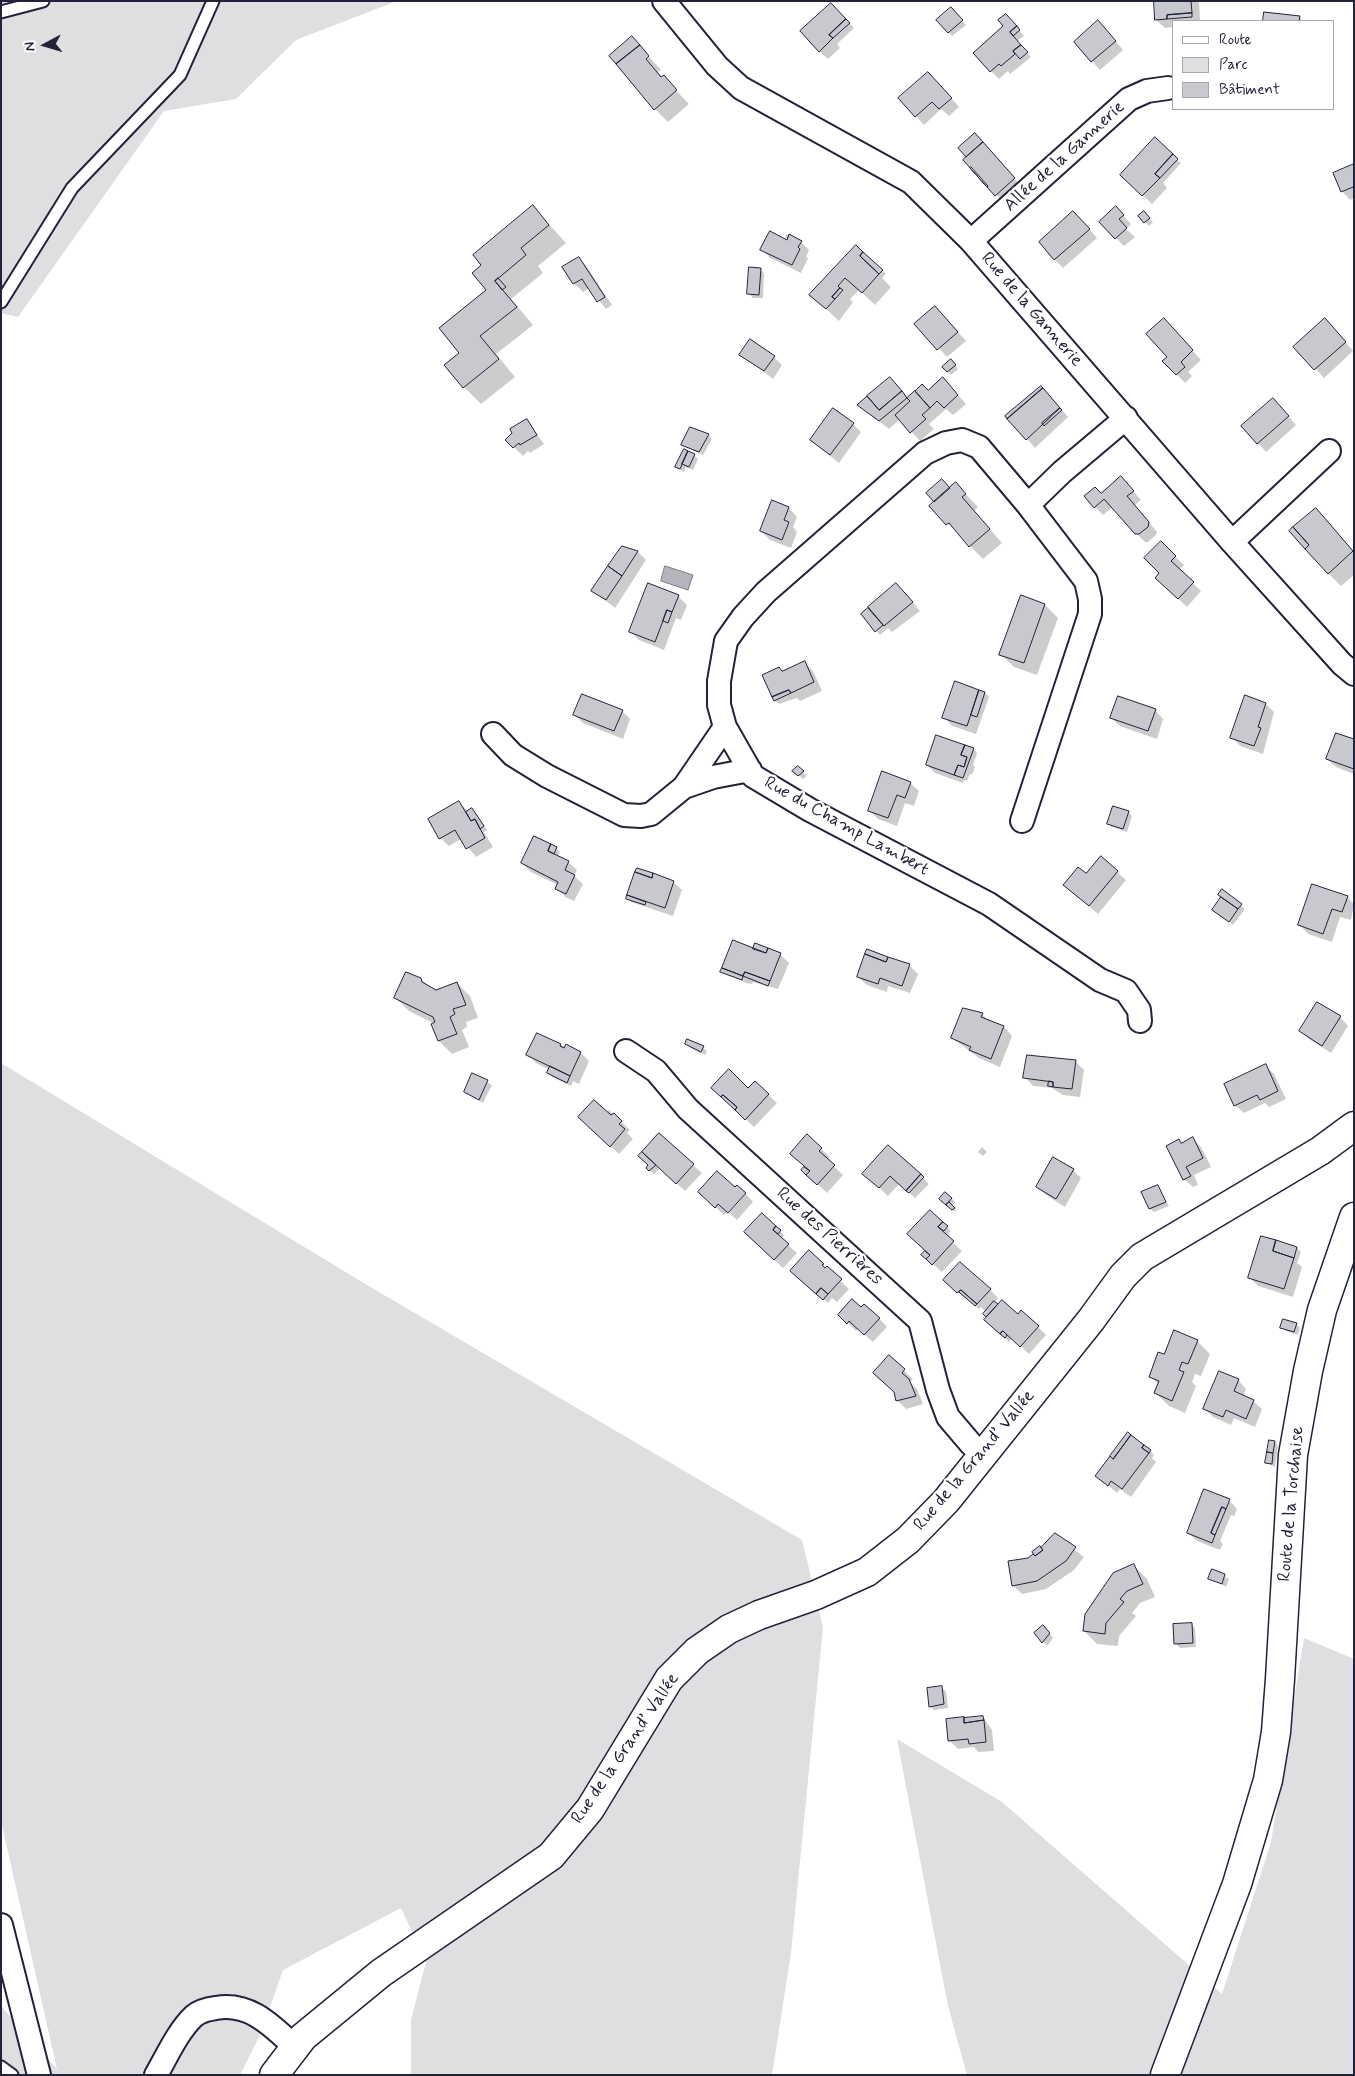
<!DOCTYPE html>
<html>
<head>
<meta charset="utf-8">
<style>
  body { margin:0 }
  #map { position:relative; width:1355px; height:2076px; overflow:hidden; background:#fff; font-family:Mynerve,sans-serif }
  canvas { display:block }
  .frame { position:absolute; inset:0; border:2px solid #22223b; pointer-events:none }
  .legend { position:absolute; left:1172px; top:20px; width:162px; height:90px; box-sizing:border-box; background:#fff; border:1px solid #a7a7b1; margin:0; padding:6px 9px; list-style:none; font-size:15px; color:#22223b }
  .legend li { display:flex; align-items:center; gap:10px; height:25px }
  .legend b { width:25px; border:1px solid #a7a7b1 }
  .north { position:absolute; left:20px; top:20px; width:50px; height:50px; -webkit-text-stroke:4px #fff; paint-order:stroke; rotate:264deg; font-size:14px; font-weight:700; line-height:20px; text-align:center; color:#22223b }
  .north::after { content:''; display:block; margin:auto; width:18px; height:22px; background:#22223b; clip-path:polygon(50% 0,100% 100%,50% 72%,0 100%) }
</style>
</head>
<body>
<div id="map">
<canvas width="1355" height="2076"></canvas>
<div class="frame"></div>
<ul class="legend">
<li><b style="height:6px;background:#fff"></b>Route</li>
<li><b style="height:14px;background:#dfdfe2"></b>Parc</li>
<li><b style="height:14px;background:#c8c8cf"></b>Bâtiment</li>
</ul>
<div class="north">N</div>
</div>
<script>
const ctx = document.querySelector('canvas').getContext('2d');
ctx.lineJoin = 'round';
function paint(path, color) {
  ctx.fillStyle = color;
  ctx.fill(path, 'evenodd');
}
function strokePath(path, color, width, dash) {
  ctx.strokeStyle = color;
  ctx.lineWidth = width;
  ctx.lineCap = dash ? 'butt' : 'round';
  ctx.setLineDash(dash || []);
  ctx.stroke(path);
}
function label(font, color, halo, rows, align = 'center') {
  ctx.font = font + ' Mynerve,sans-serif';
  ctx.lineWidth = 4.5;
  ctx.setLineDash([]);
  ctx.textBaseline = 'middle';
  ctx.strokeStyle = halo;
  ctx.fillStyle = color;
  for (const [text, x, y, turn = 0] of rows) {
    ctx.save();
    ctx.translate(x, y);
    ctx.rotate((+turn || 0) * Math.PI / 180);
    ctx.textAlign = isNaN(turn) ? turn : align;
    if (halo) ctx.strokeText(text, 0, 0);
    ctx.fillText(text, 0, 0);
    ctx.restore();
  }
}
const green = new Path2D(`
  M1 1H397L296 40 236 99 164 111 18 317 1 313Z
  M1 1063 367 1285 802 1540 823 1627 791 1953 772 2075H411V2020L426 1962 401 1908 283 1970 260 2035 240 2075H1V2006L57 2069 1 1821Z
  M1304 1638 1354 1659V2075H967L948 2006 897 1739 1002 1802 1222 1994 1271 1842Z`);
const water = new Path2D(`
  M665 566 693 575 688 590 661 581Z`);
const shadow = new Path2D(`
  M1155 1H1199L1200 21H1174V27L1165 28 1156 20Z
  M955 12 966 25 952 36 938 20Z
  M840 13 854 28 837 44 840 48 828 59 819 51Z
  M1265 14 1299 17 1303 21H1264Z
  M1014 24 1024 36 1017 41 1031 57 1010 74 1008 71 999 79 991 71Z
  M1107 30 1123 50 1100 70 1092 61Z
  M643 50 661 70 658 72 689 104 668 122 655 109Z
  M937 82 959 107 949 116 941 109 924 125 916 116Z
  M974 135 1023 188 1005 204 965 160 968 157 960 148Z
  M1155 139 1181 163 1163 183 1167 188 1152 204 1122 175Z
  M1354 166V198L1350 200 1342 191Z
  M533 207 566 243 538 266 543 273 511 299 533 325 496 354 515 377 481 404 464 387 461 353 488 290Z
  M1116 208 1131 224 1126 229 1135 237 1124 246 1116 238Z
  M1144 213 1153 222 1149 226 1139 216Z
  M1082 221 1097 238 1063 268 1040 243Z
  M786 234 801 242 809 250 806 257 808 258 801 273 770 258 762 249 789 242 785 237Z
  M856 247 886 274 882 278 891 287 875 305 859 290 850 299 853 302 839 321 811 295Z
  M578 258 587 267 612 305 606 309 589 288 583 292 574 283Z
  M760 269 764 273 763 298H753L749 294Z
  M944 316 966 341 947 357 916 324Z
  M1172 328 1201 360 1188 372 1192 376 1185 383 1164 361 1168 357Z
  M1333 328 1353 351 1324 378 1295 347Z
  M741 354 774 357 782 365 773 379Z
  M951 361 958 369 951 375 944 367Z
  M898 387 908 398 951 387 966 404 953 415 946 409 929 424 934 429 920 441 900 419 889 429 858 405Z
  M1052 398 1068 417 1035 448 1007 416Z
  M1281 408 1296 425 1266 452 1258 443Z
  M527 421 544 444 530 453 528 451 523 456 507 440Z
  M853 424 861 432 839 463 811 440Z
  M691 429 708 435 712 439 703 455 682 445Z
  M694 455 698 459 693 470 686 467 684 472 676 467Z
  M956 484 978 507 974 511 1002 543 983 559 931 506Z
  M1129 486 1141 500 1135 505 1157 532 1156 535 1148 542H1145L1136 533 1113 507 1103 515 1095 507 1101 495Z
  M772 502 789 508 797 517 793 527 797 532 791 548 770 540 761 531Z
  M1316 509 1354 552V575L1341 586 1328 573Z
  M1161 543 1184 565 1179 570 1201 591 1187 607 1165 586 1161 574Z
  M622 547 638 552 646 560 615 608 593 591Z
  M905 593 920 611 892 632 888 628 880 635 863 615 870 608Z
  M678 596 687 605 681 620 676 618 664 650 639 640 631 632Z
  M1045 605 1058 618 1037 675 1014 667 1001 654Z
  M805 663 813 671 822 691 800 701 797 698 779 704 775 700 783 672Z
  M955 683 985 693 989 697 976 734 952 726 944 717Z
  M1246 697 1266 704 1274 712 1263 754 1240 746 1232 737Z
  M1155 710 1163 719 1157 739 1120 726 1111 718Z
  M622 711 630 719 623 739 583 723 575 715Z
  M1354 740V774L1336 767 1327 759Z
  M973 749 977 753 973 765 975 767 972 775 970 774 967 781 964 780 963 783 935 773 927 765Z
  M798 767 807 776 803 779 794 771Z
  M910 783 919 791 914 806 905 803 897 826 878 819 870 811Z
  M459 802 468 812 472 810 476 813 487 830 484 832 493 847 476 857 461 839 449 846 440 838Z
  M1128 812 1132 816 1127 832 1112 827 1109 823Z
  M552 846 560 852 558 857 568 862 577 870 574 876 583 884 574 901 565 897 557 888 558 885 531 872 522 863Z
  M1101 858 1126 880 1098 914 1065 885 1086 875Z
  M638 869 673 882 682 890 673 916 631 902 627 898Z
  M1223 891 1245 909 1233 925 1214 910 1223 897Z
  M1347 897 1354 904 1351 920 1340 917 1332 942 1308 934 1300 925Z
  M754 950 780 954 789 963 778 989 753 982 752 984 746 983 722 971Z
  M909 965 918 974 910 993 888 986 887 992 867 985 858 977Z
  M420 979 436 991 457 983 470 996 478 1018 466 1022 467 1027 462 1030 469 1047 452 1054 439 1041 435 1024 409 1011 396 998Z
  M982 1014 990 1022 1004 1027 1012 1036 1000 1067 979 1058 952 1038Z
  M1340 1017 1348 1026 1331 1053 1309 1039 1301 1031Z
  M537 1035 581 1053 589 1061 579 1084 573 1081 571 1086 552 1077 548 1073 550 1070 536 1063 528 1055Z
  M687 1041 703 1048 707 1051 705 1055 690 1048 686 1044Z
  M1075 1061 1084 1070 1080 1097 1063 1095 1052 1088 1033 1086 1025 1077Z
  M1265 1066 1274 1074 1286 1099 1269 1107 1265 1103 1244 1113 1235 1105Z
  M473 1074 492 1085 483 1103 465 1092Z
  M755 1082 777 1103 754 1127 730 1104Z
  M609 1110 630 1130 627 1133 633 1139 619 1154 588 1125Z
  M807 1136 830 1157 827 1160 843 1175 827 1193 802 1170 806 1167Z
  M1193 1139 1201 1147 1211 1167 1194 1175 1198 1185 1193 1187 1184 1179 1182 1144Z
  M982 1147 987 1152 983 1156 978 1152Z
  M649 1165H693L702 1173 685 1191 660 1168 654 1174 647 1168Z
  M1073 1170 1081 1178 1065 1207 1046 1195 1037 1187Z
  M864 1174 920 1175 929 1184 915 1198 899 1184 888 1196Z
  M1158 1187 1169 1206 1154 1212 1150 1209Z
  M735 1189 745 1193 753 1202 737 1220 729 1213 745 1195 743 1193 724 1215 708 1200Z
  M951 1198 955 1202 952 1206 957 1213 944 1203Z
  M930 1211 951 1231 946 1236 962 1251 942 1272 923 1255 927 1251Z
  M762 1215 784 1235 781 1239 797 1253 783 1268 754 1241Z
  M1297 1248 1301 1252 1297 1263 1302 1267 1293 1297 1258 1286 1249 1277Z
  M809 1252 849 1289 837 1302 832 1298 828 1303 800 1279Z
  M953 1289 990 1290 998 1298 994 1303 998 1306 1038 1327 1046 1335 1029 1354 1012 1338 1009 1342 994 1328 985 1314 986 1312 981 1307 979 1309Z
  M840 1315 879 1318 887 1327 873 1342 858 1329 856 1331Z
  M1296 1324 1300 1328 1298 1335 1286 1331 1282 1327Z
  M1197 1341 1210 1354 1201 1376 1195 1374 1192 1382 1196 1386 1185 1413 1169 1406 1156 1393 1159 1385 1151 1377 1164 1356Z
  M889 1357 913 1379 910 1382 917 1389 923 1404 906 1409 898 1401Z
  M1238 1380 1246 1389 1243 1396 1253 1401 1262 1409 1255 1427 1234 1418 1231 1425 1213 1417 1205 1409Z
  M1275 1442 1278 1446 1275 1467 1266 1463Z
  M1150 1451 1154 1455 1152 1458 1156 1462 1131 1497 1120 1489 1117 1493 1097 1476Z
  M1229 1500 1237 1509 1234 1516 1231 1515 1220 1541 1223 1544 1220 1550 1197 1541 1188 1533Z
  M1055 1535 1084 1557 1074 1570 1046 1589 1022 1594 1013 1585 1028 1559 1042 1550Z
  M1134 1566 1147 1579 1155 1597 1140 1603 1132 1613 1136 1616 1119 1636 1118 1646 1097 1644 1084 1631Z
  M1212 1571 1229 1579 1226 1587 1210 1578Z
  M1191 1624 1195 1628 1196 1647 1180 1648 1176 1644Z
  M1047 1630 1053 1638 1047 1646 1035 1633Z
  M942 1688 946 1692 948 1708 934 1710 930 1706Z
  M983 1717 992 1730 994 1751 978 1752 974 1747 958 1749 949 1740Z`);
const building = new Path2D(`
  M1154 1H1191L1192 13 1167 15V19L1155 20Z
  M831 3 846 19 829 35 833 38 819 52 800 31Z
  M951 7 963 20 948 33 936 20Z
  M1264 12 1300 16 1299 21H1263Z
  M1192 13V17L1167 19V15Z
  M1006 14 1017 26 1010 32 1021 45 1013 51 1015 54 1001 66 999 64 990 72 973 53 1003 26 998 20Z
  M846 19 850 23 833 38 829 35Z
  M1098 20 1116 41 1091 62 1074 42Z
  M1017 26 1020 30 1013 36 1010 32Z
  M632 36 640 45 616 64 609 56Z
  M640 45 649 56 646 59 661 77 664 75 677 90 654 110 616 64Z
  M1021 45 1028 52 1020 59 1013 51Z
  M928 72 952 98 939 109 932 102 915 117 898 98Z
  M975 133 983 142 966 157 958 148Z
  M1155 137 1173 154 1155 174 1160 178 1142 196 1120 175Z
  M983 142 1015 178 995 196 963 160Z
  M1173 154 1178 159 1160 178 1155 174Z
  M1354 164V190L1353 187 1341 192 1333 173Z
  M971 167 988 186 987 187 970 168Z
  M533 205 549 225 521 248 526 255 495 281 517 307 480 336 499 359 463 388 444 365 459 353 439 328 486 290 472 273 481 265 473 255Z
  M1116 206 1124 215 1119 219 1127 228 1115 239 1099 222Z
  M1073 211 1090 229 1054 260 1039 242Z
  M1144 211 1150 218 1144 223 1138 216Z
  M770 231 787 240 789 234 802 241 798 247 800 249 792 265 760 250Z
  M856 245 863 252 860 256 879 274 862 293 845 278 838 286 840 288 832 297 835 299 826 309 809 295Z
  M863 252 883 270 879 274 860 256Z
  M579 257 605 297 597 302 582 279 573 284 562 267Z
  M749 267 761 268 759 295 747 294Z
  M498 278 506 287 502 290 495 281Z
  M840 288 843 290 835 299 832 297Z
  M935 306 958 332 937 350 914 324Z
  M1164 318 1193 350 1181 362 1185 367 1176 375 1162 361 1167 357 1146 334Z
  M1325 318 1346 342 1314 370 1293 347Z
  M750 339 775 356 764 371 739 355Z
  M951 359 956 365 947 372 942 367Z
  M890 377 902 391 879 410 867 396Z
  M943 377 958 395 944 408 937 401 930 408 915 391 922 384 928 390Z
  M1041 386 1043 388 1007 419 1005 416Z
  M1043 388 1060 408 1026 440 1007 419Z
  M902 391 907 398 879 421 857 405 867 396 879 410Z
  M915 391 930 408 922 415 926 419 910 433 895 415 910 401 907 398Z
  M1273 398 1289 416 1257 444 1241 426Z
  M833 408 854 423 830 455 810 440Z
  M1060 408 1062 410 1044 426 1042 423Z
  M527 419 537 435 520 445 519 443 513 448 505 440 512 433 510 429Z
  M690 427 709 434 699 452 681 445Z
  M684 449 688 451 680 469 675 467Z
  M688 451 695 454 689 467 682 464Z
  M1121 476 1134 491 1127 496 1149 522 1148 527 1139 534H1135L1104 499 1094 508 1084 496 1095 487 1101 493Z
  M942 479 950 488 934 502 926 493Z
  M956 482 966 494 962 497 990 529 969 547 949 523 946 525 929 506Z
  M772 500 789 507 784 520 789 522 782 540 760 531Z
  M1316 508 1353 551 1328 574 1305 549 1309 545 1293 527Z
  M1293 527 1309 545 1305 549 1289 531Z
  M1161 541 1176 556 1171 561 1194 582 1178 599 1155 578 1159 573 1144 558Z
  M622 546 638 551 622 576 608 566Z
  M608 566 622 576 606 600 591 591Z
  M648 583 679 595 672 612 667 610 655 642 629 632Z
  M896 583 913 602 884 626 868 607Z
  M1021 595 1045 604 1024 663 999 655Z
  M868 608 883 625 875 632 861 614Z
  M667 610 672 612 668 623 663 621Z
  M805 661 814 682 791 693 789 690 772 697 762 675 779 667 782 671Z
  M955 681 979 690 967 726 942 718Z
  M789 690 791 693 774 701 772 697Z
  M979 690 985 692 977 717 971 715Z
  M582 694 623 710 614 731 573 715Z
  M1245 695 1266 703 1258 727 1261 728 1254 746 1230 738Z
  M1118 696 1156 709 1148 731 1110 718Z
  M1336 733 1354 739V769L1326 759Z
  M936 735 965 745 961 755 967 757 964 767 958 765 954 775 926 765Z
  M965 745 974 748 963 778 954 775 958 765 964 767 967 757 961 755Z
  M798 766 804 771 798 776 792 771Z
  M882 771 911 782 905 798 897 795 888 818 868 811Z
  M459 801 471 821 475 819 485 838 466 849 455 830 439 839 428 819Z
  M1113 806 1129 811 1123 829 1107 824Z
  M472 808 484 826 480 829 475 819 471 821 466 812Z
  M534 836 551 844 548 851 569 861 565 870 575 875 566 894 555 889 558 882 521 863Z
  M551 844 557 847 554 854 548 851Z
  M1101 856 1118 871 1089 906 1063 885 1078 867 1086 873Z
  M637 868 653 873 652 878 635 872Z
  M635 872 652 878 653 873 674 881 665 908 627 895Z
  M1312 884 1348 896 1342 912 1332 909 1323 934 1298 925Z
  M1222 889 1242 904 1238 909 1218 895Z
  M627 895 646 902 645 905 626 899Z
  M1221 897 1238 909 1229 922 1212 910Z
  M733 940 766 953 768 948 781 953 770 981 745 972 743 976 722 968Z
  M755 943 768 948 766 953 753 949Z
  M867 949 888 957 886 962 865 954Z
  M865 954 886 962 888 957 910 964 902 986 880 978 878 984 857 977Z
  M722 968 743 976 742 980 720 972Z
  M406 972 421 978 422 982 436 990 457 982 466 1005 453 1009 455 1014 450 1017 457 1034 438 1041 431 1024 435 1022 433 1017 394 998Z
  M745 972 770 981 768 986 743 976Z
  M1317 1002 1341 1016 1322 1046 1299 1031Z
  M963 1008 983 1013 981 1017 1004 1026 991 1059 969 1050 971 1047 951 1038Z
  M537 1033 561 1044 560 1046 564 1048 566 1044 581 1052 570 1076 526 1055Z
  M687 1039 704 1046 701 1052 685 1044Z
  M1027 1055 1076 1060 1072 1089 1053 1087V1082L1023 1078Z
  M1266 1064 1278 1091 1260 1100 1257 1095 1234 1106 1224 1084Z
  M550 1066 570 1076 567 1083 547 1073Z
  M729 1069 748 1088 755 1081 769 1094 745 1120 735 1110 737 1107 723 1095 721 1097 711 1088Z
  M472 1073 488 1080 479 1100 464 1092Z
  M1049 1081 1053 1082V1087L1048 1086Z
  M723 1095 737 1107 735 1110 721 1097Z
  M594 1100 611 1115 614 1113 622 1121 619 1124 625 1129 610 1147 578 1117Z
  M659 1133 694 1164 676 1184 642 1152Z
  M807 1134 822 1148 819 1151 835 1165 817 1185 806 1175 810 1171 790 1154Z
  M1193 1137 1203 1158 1186 1167 1191 1176 1183 1180 1166 1146 1179 1139 1181 1143Z
  M888 1145 921 1174 906 1191 890 1176 879 1188 862 1174Z
  M642 1152 656 1165 649 1171 646 1168 648 1165 638 1156Z
  M1053 1157 1074 1169 1056 1199 1036 1187Z
  M804 1167 810 1171 806 1175 801 1170Z
  M717 1171 735 1187 737 1185 746 1193 728 1213 718 1204 715 1208 698 1192Z
  M921 1174 924 1177 909 1193 906 1191Z
  M1158 1185 1166 1202 1149 1209 1141 1192Z
  M945 1192 952 1198 946 1205 939 1199Z
  M949 1202 955 1208 952 1210 946 1205Z
  M930 1210 943 1222 938 1227 954 1241 932 1265 926 1259 930 1255 907 1234Z
  M762 1213 776 1226 773 1230 789 1244 774 1260 744 1232Z
  M943 1222 948 1226 944 1231 938 1227Z
  M776 1226 781 1230 778 1234 773 1230Z
  M1261 1236 1276 1240 1273 1251 1294 1258 1284 1289 1248 1278Z
  M1276 1240 1297 1247 1294 1258 1273 1251Z
  M809 1250 824 1264 822 1265 825 1268 827 1266 842 1279 828 1294 821 1288 816 1294 790 1271Z
  M925 1251 930 1255 926 1259 921 1255Z
  M960 1262 991 1289 977 1304 961 1290 957 1293 943 1280Z
  M821 1288 828 1294 823 1300 816 1294Z
  M961 1290 977 1304 975 1306 959 1292Z
  M852 1299 861 1307 864 1304 880 1318 864 1335 849 1321 847 1324 838 1315Z
  M1002 1300 1018 1314 1021 1310 1039 1326 1020 1347 1003 1331 1000 1334 984 1320Z
  M994 1301 998 1304 986 1317 983 1314Z
  M1283 1319 1297 1323 1294 1332 1280 1328Z
  M1174 1330 1198 1340 1188 1364 1182 1362 1179 1370 1184 1372 1172 1401 1154 1393 1159 1381 1149 1377 1158 1352 1164 1354Z
  M1003 1331 1007 1335 1005 1338 1000 1334Z
  M889 1355 905 1369 902 1373 909 1379 916 1396 896 1401 894 1392 873 1373Z
  M1219 1371 1239 1379 1234 1391 1254 1400 1246 1419 1226 1410 1223 1417 1203 1409Z
  M1128 1432 1131 1435 1113 1459 1110 1456Z
  M1131 1435 1144 1445 1142 1448 1149 1453 1122 1489 1111 1481 1108 1486 1095 1476 1110 1456 1113 1459Z
  M1269 1440 1275 1441 1273 1453 1267 1452Z
  M1144 1445 1151 1450 1149 1453 1142 1448Z
  M1267 1452 1273 1453 1272 1464 1265 1463Z
  M1204 1489 1230 1499 1226 1509 1222 1507 1211 1533 1215 1535 1212 1543 1187 1533Z
  M1222 1507 1226 1509 1215 1535 1211 1533Z
  M1055 1533 1076 1547 1066 1561 1037 1581 1012 1586 1008 1561 1028 1558 1033 1554 1035 1556 1043 1550 1041 1548Z
  M1040 1546 1043 1550 1035 1556 1032 1552Z
  M1134 1564 1143 1584 1127 1591 1120 1599 1124 1602 1106 1623 1105 1634 1083 1631 1085 1614 1113 1573Z
  M1212 1569 1225 1574 1222 1584 1208 1579Z
  M1192 1623 1193 1643 1174 1644 1173 1624Z
  M1043 1625 1050 1633 1042 1643 1034 1633Z
  M942 1686 944 1704 929 1707 927 1688Z
  M983 1716 984 1720 964 1723V1718Z
  M964 1717V1723L984 1720 986 1742 969 1744 968 1739 948 1741 946 1719Z`);
const service = new Path2D(`
  M1 12 43 1
  M1 302 72 188 180 75 213 1
  M1 2067 12 2075`);
const minor = new Path2D(`
  M664 1 717 66 741 88 911 182 971 241 1232 542 1342 664 1354 674
  M971 241 1129 99 1147 91 1168 88
  M1028 505 1062 472 1126 418
  M1232 542 1329 451
  M493 734 513 755 547 776 624 815 641 816 651 814 684 787 725 727
  M684 787 713 777 750 770
  M1022 821 1090 614V599L1086 581 1028 505 979 447 962 440 946 443 925 453 766 592 743 617 726 641 719 681V705L725 727 753 776 810 810 989 904 1100 980 1126 991 1139 1010 1140 1021
  M626 1051 656 1071 688 1109 920 1321 938 1390 948 1417 971 1444 982 1454
  M1 1925 39 2075
  M156 2075C167 2056 178 2031 194 2016 200 2011 208 2009 216 2008 250 2002 272 2026 295 2047`);
const tertiary = new Path2D(`
  M274 2075 303 2037 381 1973 551 1856 590 1809 669 1679 697 1651 729 1629 759 1615 816 1595 867 1572 908 1540 946 1501 1091 1320 1123 1276 1142 1257 1320 1151 1354 1126`);
const secondary = new Path2D(`
  M1165 2075 1237 1884 1268 1780 1276 1732 1280 1679 1293 1455 1308 1371 1322 1310 1354 1217`);
const streetNames = [
  ["Allée de la Gannerie",1065,157,-42],
  ["Rue de la Gannerie",1031,310,49],
  ["Rue du Champ Lambert",846,827,29],
  ["Rue des Pierrières",829,1237,42],
  ["Rue de la Grand’ Vallée",975,1461,-50],
  ["Route de la Torchaise",1292,1504,-85],
  ["Rue de la Grand’ Vallée",626,1749,-56]
];
paint(green, '#dfdfe2');
paint(water, '#b4b4bc');
strokePath(water, '#7a7a88', 1);
paint(shadow, '#0003');
paint(building, '#c8c8cf');
strokePath(building, '#22223b', 1);
strokePath(service, '#22223b', 15);
strokePath(minor, '#22223b', 26);
strokePath(tertiary, '#22223b', 31);
strokePath(secondary, '#22223b', 31);
strokePath(service, '#fff', 11);
strokePath(minor, '#fff', 22);
strokePath(tertiary, '#fff', 28);
strokePath(secondary, '#fff', 28);
label('18px', '#22223b', '#fff', streetNames);
</script>
</body>
</html>
